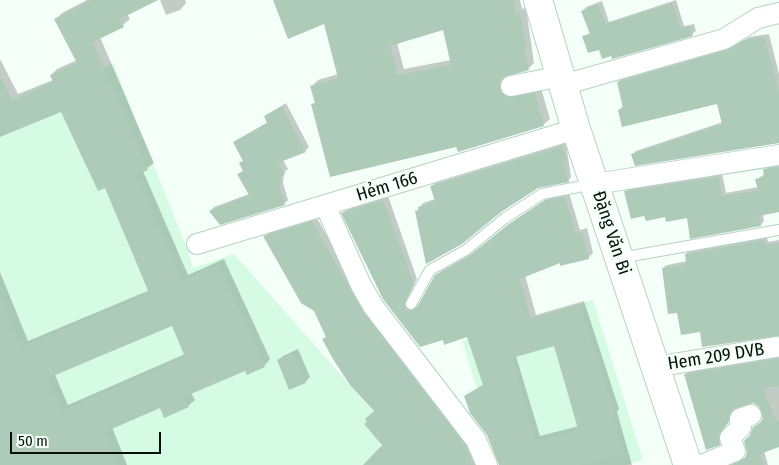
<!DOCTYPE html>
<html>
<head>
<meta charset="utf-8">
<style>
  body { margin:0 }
  #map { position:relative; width:779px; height:465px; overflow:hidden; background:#f3fff7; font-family:"Fira Sans Condensed",sans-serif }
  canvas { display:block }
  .scale { position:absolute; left:10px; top:432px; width:151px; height:22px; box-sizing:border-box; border:2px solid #060f09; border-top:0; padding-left:6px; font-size:15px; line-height:18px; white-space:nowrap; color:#060f09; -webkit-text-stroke:4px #f3fff7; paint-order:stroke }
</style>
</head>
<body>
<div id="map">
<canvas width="779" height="465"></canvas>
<div class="scale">50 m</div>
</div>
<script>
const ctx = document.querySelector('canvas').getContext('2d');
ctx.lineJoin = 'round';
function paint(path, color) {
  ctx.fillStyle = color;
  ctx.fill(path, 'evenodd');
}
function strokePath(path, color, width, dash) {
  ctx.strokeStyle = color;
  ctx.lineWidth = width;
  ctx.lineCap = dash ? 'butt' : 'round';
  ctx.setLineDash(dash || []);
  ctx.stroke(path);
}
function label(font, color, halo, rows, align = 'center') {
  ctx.font = font + ' "Fira Sans Condensed",sans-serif';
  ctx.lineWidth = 5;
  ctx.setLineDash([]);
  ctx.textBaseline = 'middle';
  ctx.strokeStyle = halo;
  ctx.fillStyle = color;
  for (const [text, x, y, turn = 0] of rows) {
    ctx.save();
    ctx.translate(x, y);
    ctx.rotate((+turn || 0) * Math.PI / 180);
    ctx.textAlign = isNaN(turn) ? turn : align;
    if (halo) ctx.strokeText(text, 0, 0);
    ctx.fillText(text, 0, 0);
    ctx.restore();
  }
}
const built = new Path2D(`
  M113 63 188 251 193 268 234 254 386 426 373 465H0V112Z
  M593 300 643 460 626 465H501L462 341Z`);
const shadow = new Path2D(`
  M87 0H155L127 14 130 19 123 25 100 37 154 163 143 171 188 275 224 259 270 359 264 366 246 369 191 393 195 400 188 406H161L112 427 127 465H9L0 447V272L28 341 150 290 106 187 62 110 0 136V59L18 94 53 80 51 75 57 69 77 60 56 19 62 13ZM173 324 185 354 68 405 55 375Z
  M160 0H185L186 3 180 10 166 15Z
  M274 0H520L522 9 526 8 534 63 528 69 506 75 505 82 541 88 550 119 543 125 457 145 313 105 316 102 312 86 318 80 338 74 325 23ZM444 28 451 60 404 69 397 43Z
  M676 0 684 26 694 24 696 31 692 34 612 54 584 37 591 32 583 11 586 7 602 1 609 22Z
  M769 34 779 74V143L633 155 636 151 723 122 718 103 619 110 623 106 618 82 622 78 732 47 749 37Z
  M286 103 309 147 305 151 283 160 288 169 284 173 283 183 288 200 284 204 210 211 214 207 249 194 238 175 244 170 240 163 244 160 234 142 268 122 265 116Z
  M566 143 571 177 568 181 416 212 423 203 435 199 432 186 435 183Z
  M779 164V211L763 214 764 221 761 225 645 214 626 192 630 188 722 173 726 193 758 187 757 179 765 174V170L769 166Z
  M569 193 580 230 587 228 593 253 588 258 560 261 525 275 536 315 584 301 619 409 617 412 632 465H499V460L488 434 465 396 484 384 468 335 443 339 420 346 343 213 347 209 388 196 417 279 408 298 409 304 416 307 420 305 441 271 475 252 515 220 550 197ZM555 344 579 426 540 436 516 356Z
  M317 218 368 309 470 442 480 465H365L383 445 369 422 375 411 327 336 315 311 265 237 269 232Z
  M767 237 768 242 779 240V336L702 330 678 312 663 268 667 265 687 261 686 254 690 250Z
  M298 349 310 377 305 382 278 360 283 356Z
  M779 356V445L764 451 768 465H728L746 457 751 436 754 428 762 421 763 410 753 402 734 408 732 418 722 430 723 440 719 444 685 375 689 371Z`);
const building = new Path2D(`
  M91 0H158L120 19 124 27 93 42 148 170 136 175 182 281 218 264 265 367 247 375 245 371 184 397 189 407 164 418 160 408 105 432 118 465H0V296L21 347 149 293 105 188 98 191 61 112 0 137V77L12 100 53 82 50 75 77 63 54 19ZM172 326 185 357 61 411 48 378Z
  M273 0H513L516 14 520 13 527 50 524 51 529 70 504 77 500 82V89L508 97 535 93 544 126 458 152 456 147 330 177 311 104 315 103 310 86 338 78 324 24 288 39ZM443 30 451 65 398 75 390 46Z
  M672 3 681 29 690 26 693 36 612 59 611 56 602 59 599 50 588 53 582 36 590 34 581 11 598 4 606 24Z
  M765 37 779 92V143L635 166 631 154 722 124 717 104 622 127 618 110 623 108 617 82 727 50 744 40Z
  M282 106 306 152 278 163 285 174 281 177 280 188 285 205 220 225 209 211 249 195 237 174 243 171 239 163 243 161 233 142 267 123 264 116Z
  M562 146 567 161 563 162 569 182 538 188 501 212 462 244 426 264 415 211 419 210 418 207 435 201 430 186Z
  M779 167V212L759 216 761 226 690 239 687 218 666 222 665 217 646 221 644 216 631 219 624 191 719 177 722 196 758 190 755 179 764 177 763 169Z
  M565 197 576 234 582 232 589 259 560 266V263L520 279 531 318 580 304 616 415 613 416 623 454 580 465H499L487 435 470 413 464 396 483 385 467 337 444 345 443 340 420 347 383 299 341 213 383 200 414 284 404 304 407 310 412 311 417 307 435 275 469 256 509 224 545 200ZM554 346 578 429 536 440 512 358Z
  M312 221 364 313 466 446 474 465H363L382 445 364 424 367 422 365 419 374 411 350 385 333 359 322 339 326 337 314 311 301 303 263 236Z
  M764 240 765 245 779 243V336L702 347 700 332 681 335 677 313 668 314 662 268 686 264 685 254Z
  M293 353 306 383 289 390 277 360Z
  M779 358V386L763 388 776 421 779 420V447L760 454 764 465H732L745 458 747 452 744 441 750 435 753 427 760 423 763 418 759 406 753 403 732 410 728 423 719 435 720 445 706 450 684 374Z`);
const service = new Path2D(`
  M620 258 779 230
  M411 304 430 270 466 250 505 218 542 194 593 184`);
const minor = new Path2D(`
  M563 85 724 39 758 18 779 13
  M511 86 561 76
  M595 184 779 155
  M325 205 361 285 373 306 476 440 487 465
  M197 244 576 129
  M655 367 776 347
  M702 465 735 451 730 438 741 427 740 419 751 415`);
const secondary = new Path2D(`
  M538 0 576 129 688 465`);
const streetNames = [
  ["Hẻm 166",387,187,-17],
  ["Đặng Văn Bi",611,233,72],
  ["Hem 209 DVB",716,357,-9]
];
paint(built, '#d5fbe4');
paint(shadow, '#0003');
paint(building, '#aecbba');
strokePath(service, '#b6d3c1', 12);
strokePath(minor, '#b6d3c1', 22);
strokePath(secondary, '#b6d3c1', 30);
strokePath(service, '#fff', 10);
strokePath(minor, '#fff', 20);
strokePath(secondary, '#fff', 28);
label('18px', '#060f09', '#f3fff7', streetNames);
</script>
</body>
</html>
